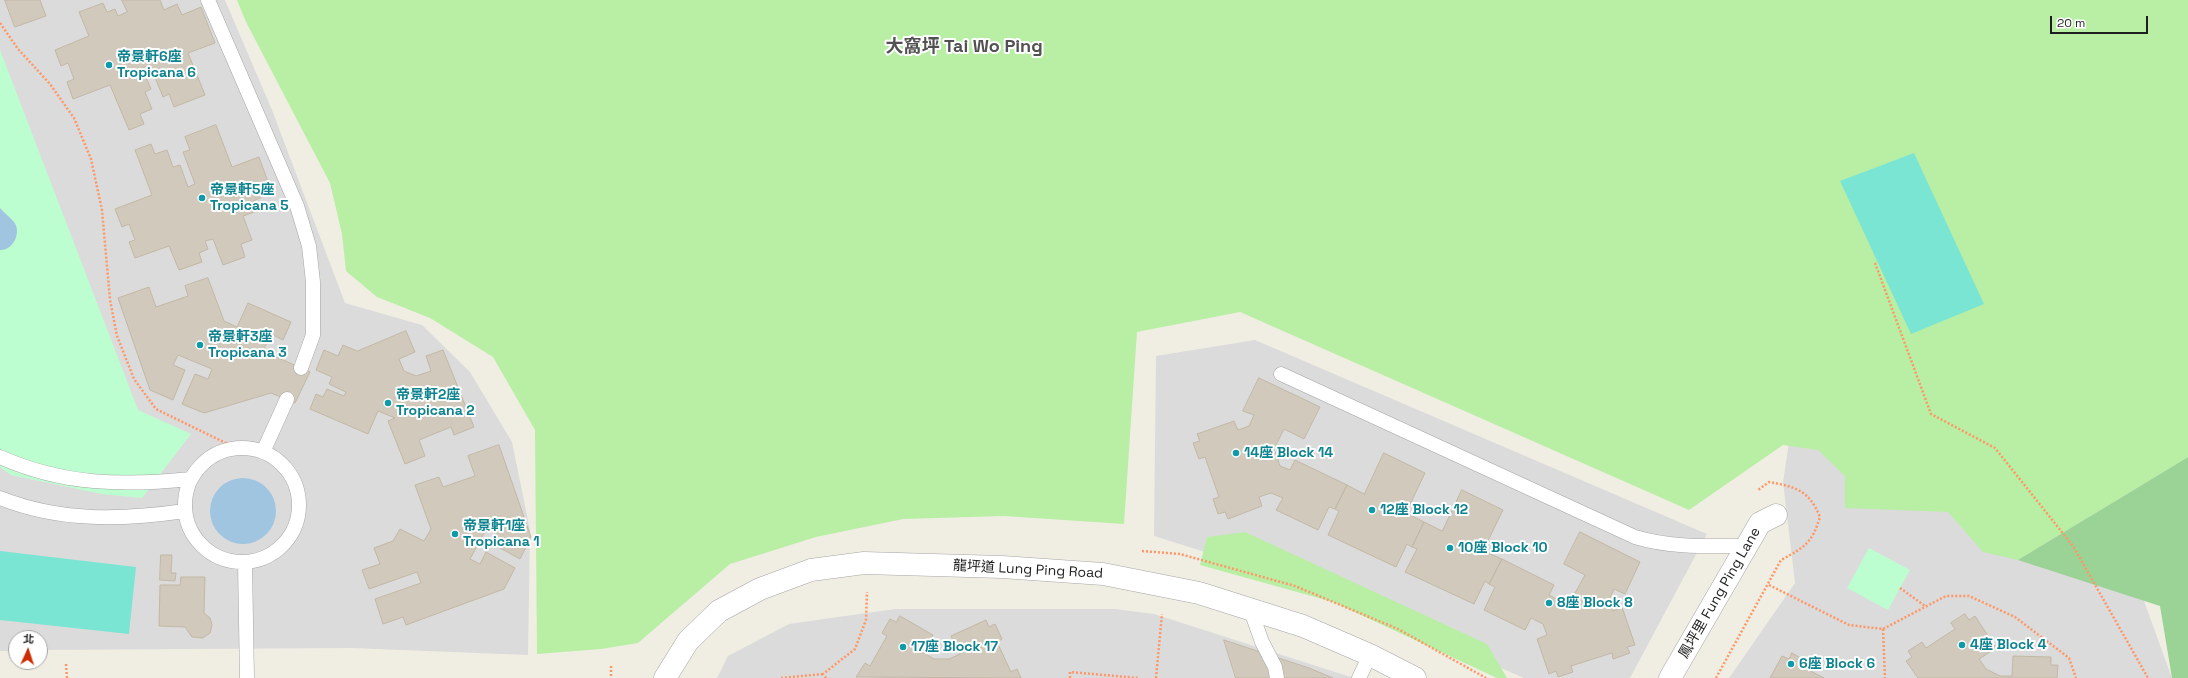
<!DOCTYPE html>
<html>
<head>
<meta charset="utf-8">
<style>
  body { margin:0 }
  #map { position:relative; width:2188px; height:678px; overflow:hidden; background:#f0eee3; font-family:"Space Grotesk","Noto Sans TC",sans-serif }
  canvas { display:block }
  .north { position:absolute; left:8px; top:630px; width:40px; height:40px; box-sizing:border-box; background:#fff; border:1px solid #a5a5a5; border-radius:50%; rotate:3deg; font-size:11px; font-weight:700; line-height:16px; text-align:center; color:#1e1e1e }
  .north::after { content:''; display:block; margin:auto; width:14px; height:18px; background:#cc2c00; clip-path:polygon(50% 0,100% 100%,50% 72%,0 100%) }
  .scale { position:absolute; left:2050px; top:16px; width:98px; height:18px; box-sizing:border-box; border:2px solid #1e1e1e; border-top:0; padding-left:5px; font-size:12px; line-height:14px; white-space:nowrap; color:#1e1e1e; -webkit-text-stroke:3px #fff; paint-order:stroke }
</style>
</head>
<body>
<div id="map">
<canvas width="2188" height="678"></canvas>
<div class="north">北</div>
<div class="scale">20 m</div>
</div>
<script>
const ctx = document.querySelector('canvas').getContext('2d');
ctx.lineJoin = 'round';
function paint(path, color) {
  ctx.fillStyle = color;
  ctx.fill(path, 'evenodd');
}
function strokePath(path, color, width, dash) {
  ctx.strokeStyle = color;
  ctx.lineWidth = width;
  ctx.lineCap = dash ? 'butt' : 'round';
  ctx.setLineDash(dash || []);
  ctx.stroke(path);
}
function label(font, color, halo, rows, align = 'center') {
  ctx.font = font + ' "Space Grotesk","Noto Sans TC",sans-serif';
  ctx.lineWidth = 4;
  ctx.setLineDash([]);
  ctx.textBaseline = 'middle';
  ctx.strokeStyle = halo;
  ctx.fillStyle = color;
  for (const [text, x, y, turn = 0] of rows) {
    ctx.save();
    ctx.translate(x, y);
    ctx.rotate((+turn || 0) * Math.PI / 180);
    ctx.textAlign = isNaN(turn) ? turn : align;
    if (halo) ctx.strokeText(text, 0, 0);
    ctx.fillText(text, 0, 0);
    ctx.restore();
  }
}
const residential = new Path2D(`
  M0 0H225L272 110 345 303 422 325 470 372 512 442 530 530 528 655 351 648 40 650V638H16V651H0Z
  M1831 163 2033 431 2144 601 2172 678H1729L1795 583 1783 482Z
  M1255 340 1707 534 1630 678H1524L1310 585 1154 536 1156 356Z
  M895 609H1115L1154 614 1354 678H717L728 656 789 624Z`);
const grass = new Path2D(`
  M237 0H2188V457L2018 560 1983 552 1948 512 1845 508V476L1818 450 1783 445 1689 510 1240 312 1137 332 1124 524 1004 516 903 519 816 537 730 564 638 643 601 649 537 654 535 430 493 357 430 318 377 297 346 271 342 234 330 183 246 22Z
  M1245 532 1487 644 1507 678H1497L1333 602 1200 565 1207 537Z`);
const forest = new Path2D(`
  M2188 457V678H2172L2160 606 2018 560Z`);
const park = new Path2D(`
  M0 50 138 410 191 434 142 498 102 494 11 475 0 467Z
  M1869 548 1910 570 1888 610 1847 588Z`);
const pitch = new Path2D(`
  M1914 153 1984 304 1911 334 1840 181Z
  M0 551 136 567 129 634 0 620Z`);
const water = new Path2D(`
  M0 208C4 213 10 217 14 222 22 232 13 251 0 250Z
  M210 511a33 33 0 1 1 66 0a33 33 0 1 1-66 0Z`);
const building = new Path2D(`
  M5 0H40L46 16 15 27Z
  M122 0H160L164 10 177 4 182 15 201 7 215 43 188 53 205 95 174 107 169 94 163 97 150 65 142 68 151 89 145 92 152 109 140 114 144 124 129 130 110 85 73 99 67 82 74 79 68 63 61 66 55 50 89 36 79 12 103 3 107 12 115 9 118 16 127 12Z
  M216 125 232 167 259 157 272 193 253 201 257 211 243 216 252 240 241 244 245 257 223 265 213 239 205 241 208 249 199 253 202 262 179 270 169 246 135 258 129 242 135 240 129 224 122 227 115 209 152 195 135 150 151 144 155 154 167 150 173 167 180 165 188 187 195 184 183 152 190 150 185 137Z
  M208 278 224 321 237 327 248 303 291 322 283 340 271 334 263 351 310 372 295 403 271 393 204 413 182 404 195 374 208 379 212 369 178 355 173 365 185 370 173 400 150 390 118 298 149 287 156 307 188 296 185 286Z
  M406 331 415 352 399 359 404 371 416 376 431 371 426 356 443 350 474 427 454 435 451 427 419 440 425 456 405 464 388 421 395 418 378 411 368 434 310 409 316 394 323 397 327 389 344 396 346 392 329 384 332 377 316 370 324 350 338 356 343 345 357 351Z
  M1259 378 1320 407 1304 439 1284 429 1274 449 1280 466 1290 470 1295 460 1347 485 1335 509 1329 507 1318 530 1276 510 1283 498 1271 493 1259 497 1262 506 1228 519 1225 512 1218 514 1213 499 1219 497 1205 457 1199 459 1193 443 1200 441 1197 434 1234 421 1238 430 1249 426 1254 415 1243 411Z
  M499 445 531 537 520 559 491 543 497 532 488 526 470 559 480 564 486 552 515 568 504 589 406 625 403 617 383 624 375 599 421 583 417 572 369 589 362 570 380 564 374 548 393 541 400 529 424 541 431 529 415 485 439 477 443 487 475 476 468 456Z
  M1384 453 1425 473 1406 513 1424 522 1412 547 1407 544 1396 567 1328 535 1339 511 1335 509 1347 485 1364 494Z
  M1462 490 1503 510 1483 551 1502 559 1489 584 1485 581 1474 604 1405 572 1417 549 1412 547 1424 522 1442 531Z
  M1580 532 1640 562 1625 594 1614 589 1609 600 1613 611 1622 607 1635 645 1627 647 1630 653 1613 659 1612 653 1571 666 1573 672 1558 677 1556 671 1549 674 1537 639 1547 635 1543 624 1531 618 1525 630 1484 610 1495 587 1489 584 1502 559 1554 585 1549 595 1558 600 1575 593 1585 575 1564 564Z
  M161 555H172L171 573H176L175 581 160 580Z
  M181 577H205L204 613 210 618 212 625 210 633 203 638 192 637 185 627 159 626 160 585H180Z
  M1965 614 1969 620 1975 616 1996 648 1979 659 1986 669 2000 676H2012L2013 656 2051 657V665H2058L2057 678H1918L1906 661 1912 657 1908 651 1922 642 1926 648 1955 629 1951 623Z
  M900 616 933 635 922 652 934 659H949L960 654 951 636 986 620 989 627 995 624 1002 639 997 642 1011 672 1017 669 1021 678 856 677 865 663 870 666 887 636 882 633 890 619 896 622Z
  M1224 640 1309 668 1333 678H1236Z
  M1792 653 1806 661 1803 667 1824 678H1770L1782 656 1789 659Z`);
const path = new Path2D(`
  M0 23 18 49 50 84 74 118 91 159 102 210 110 300 117 336 134 379 156 409 234 447
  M1875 263 1931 414 1995 448 2073 546 2148 678
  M1142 551 1180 554 1295 586 1398 629 1486 678
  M1769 585 1849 625 1883 629 1946 596H1969L2015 617 2069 658 2076 678
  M1900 588 1925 606
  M1883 629 1885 678
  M66 664 67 678
  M611 666V678
  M781 678 823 674
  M826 678 823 674 855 649 866 620 867 592
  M1070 678V672L1138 678
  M1156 678 1162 614
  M1716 678 1781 560C1805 547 1812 543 1820 517 1809 490 1796 487 1769 482L1758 490`);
const lane = new Path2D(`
  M208 0 297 206 309 246 313 282V335L301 368
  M1281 374 1635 537C1671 548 1709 546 1746 546
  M185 505a57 57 0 1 1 114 0a57 57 0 1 1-114 0Z
  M263 452 287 399
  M0 457C63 485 123 486 191 479
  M0 498C60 522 122 520 185 511
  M245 563 247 678
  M1250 608 1262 642 1275 667 1277 678
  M1359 678 1370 655`);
const street = new Path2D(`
  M665 678 688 641 719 611 760 589 811 570 864 563 1002 567 1103 574 1199 593 1303 626 1370 655 1415 678
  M1670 678 1760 523 1776 515`);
const markers = [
  [109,65,4,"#0f9aa8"],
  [202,198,4,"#0f9aa8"],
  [200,345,4,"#0f9aa8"],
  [388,403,4,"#0f9aa8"],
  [1236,453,4,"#0f9aa8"],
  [1372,510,4,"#0f9aa8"],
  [455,534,4,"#0f9aa8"],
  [1450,548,4,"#0f9aa8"],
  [1549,603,4,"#0f9aa8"],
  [1962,645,4,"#0f9aa8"],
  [903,647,4,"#0f9aa8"],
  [1791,664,4,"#0f9aa8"]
];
const cultureNames = [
  ["帝景軒6座",117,57],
  ["Tropicana 6",117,73],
  ["帝景軒5座",210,190],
  ["Tropicana 5",210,206],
  ["帝景軒3座",208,337],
  ["Tropicana 3",208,353],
  ["帝景軒2座",396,395],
  ["Tropicana 2",396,411],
  ["14座 Block 14",1244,453],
  ["12座 Block 12",1380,510],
  ["帝景軒1座",463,526],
  ["Tropicana 1",463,542],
  ["10座 Block 10",1458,548],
  ["8座 Block 8",1557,603],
  ["4座 Block 4",1970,645],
  ["17座 Block 17",911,647],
  ["6座 Block 6",1799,664]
];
const streetNames = [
  ["龍坪道 Lung Ping Road",1028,570,3],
  ["鳳坪里 Fung Ping Lane",1720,593,-60]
];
const districtNames = [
  ["大窩坪 Tai Wo Ping",964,47]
];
paint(residential, '#dcdbdb');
paint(grass, '#b9eea5');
paint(forest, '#9ad395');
paint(park, '#bdfed0');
paint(pitch, '#7be5d3');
paint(water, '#a0c5e1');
paint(building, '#d0c9bc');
strokePath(building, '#c3b8a5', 1);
strokePath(lane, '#a5a5a5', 15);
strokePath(street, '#a5a5a5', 23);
strokePath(path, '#ff9665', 2.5, [2, 2]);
strokePath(lane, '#fff', 14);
strokePath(street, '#fff', 22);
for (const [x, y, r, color] of markers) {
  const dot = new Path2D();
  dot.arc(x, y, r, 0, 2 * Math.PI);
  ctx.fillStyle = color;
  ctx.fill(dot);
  strokePath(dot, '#fff', 1.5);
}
label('bold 14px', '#0d838f', '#fff', cultureNames, 'left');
label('14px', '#1e1e1e', '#fff', streetNames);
label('bold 18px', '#515151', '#fff', districtNames);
</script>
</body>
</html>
